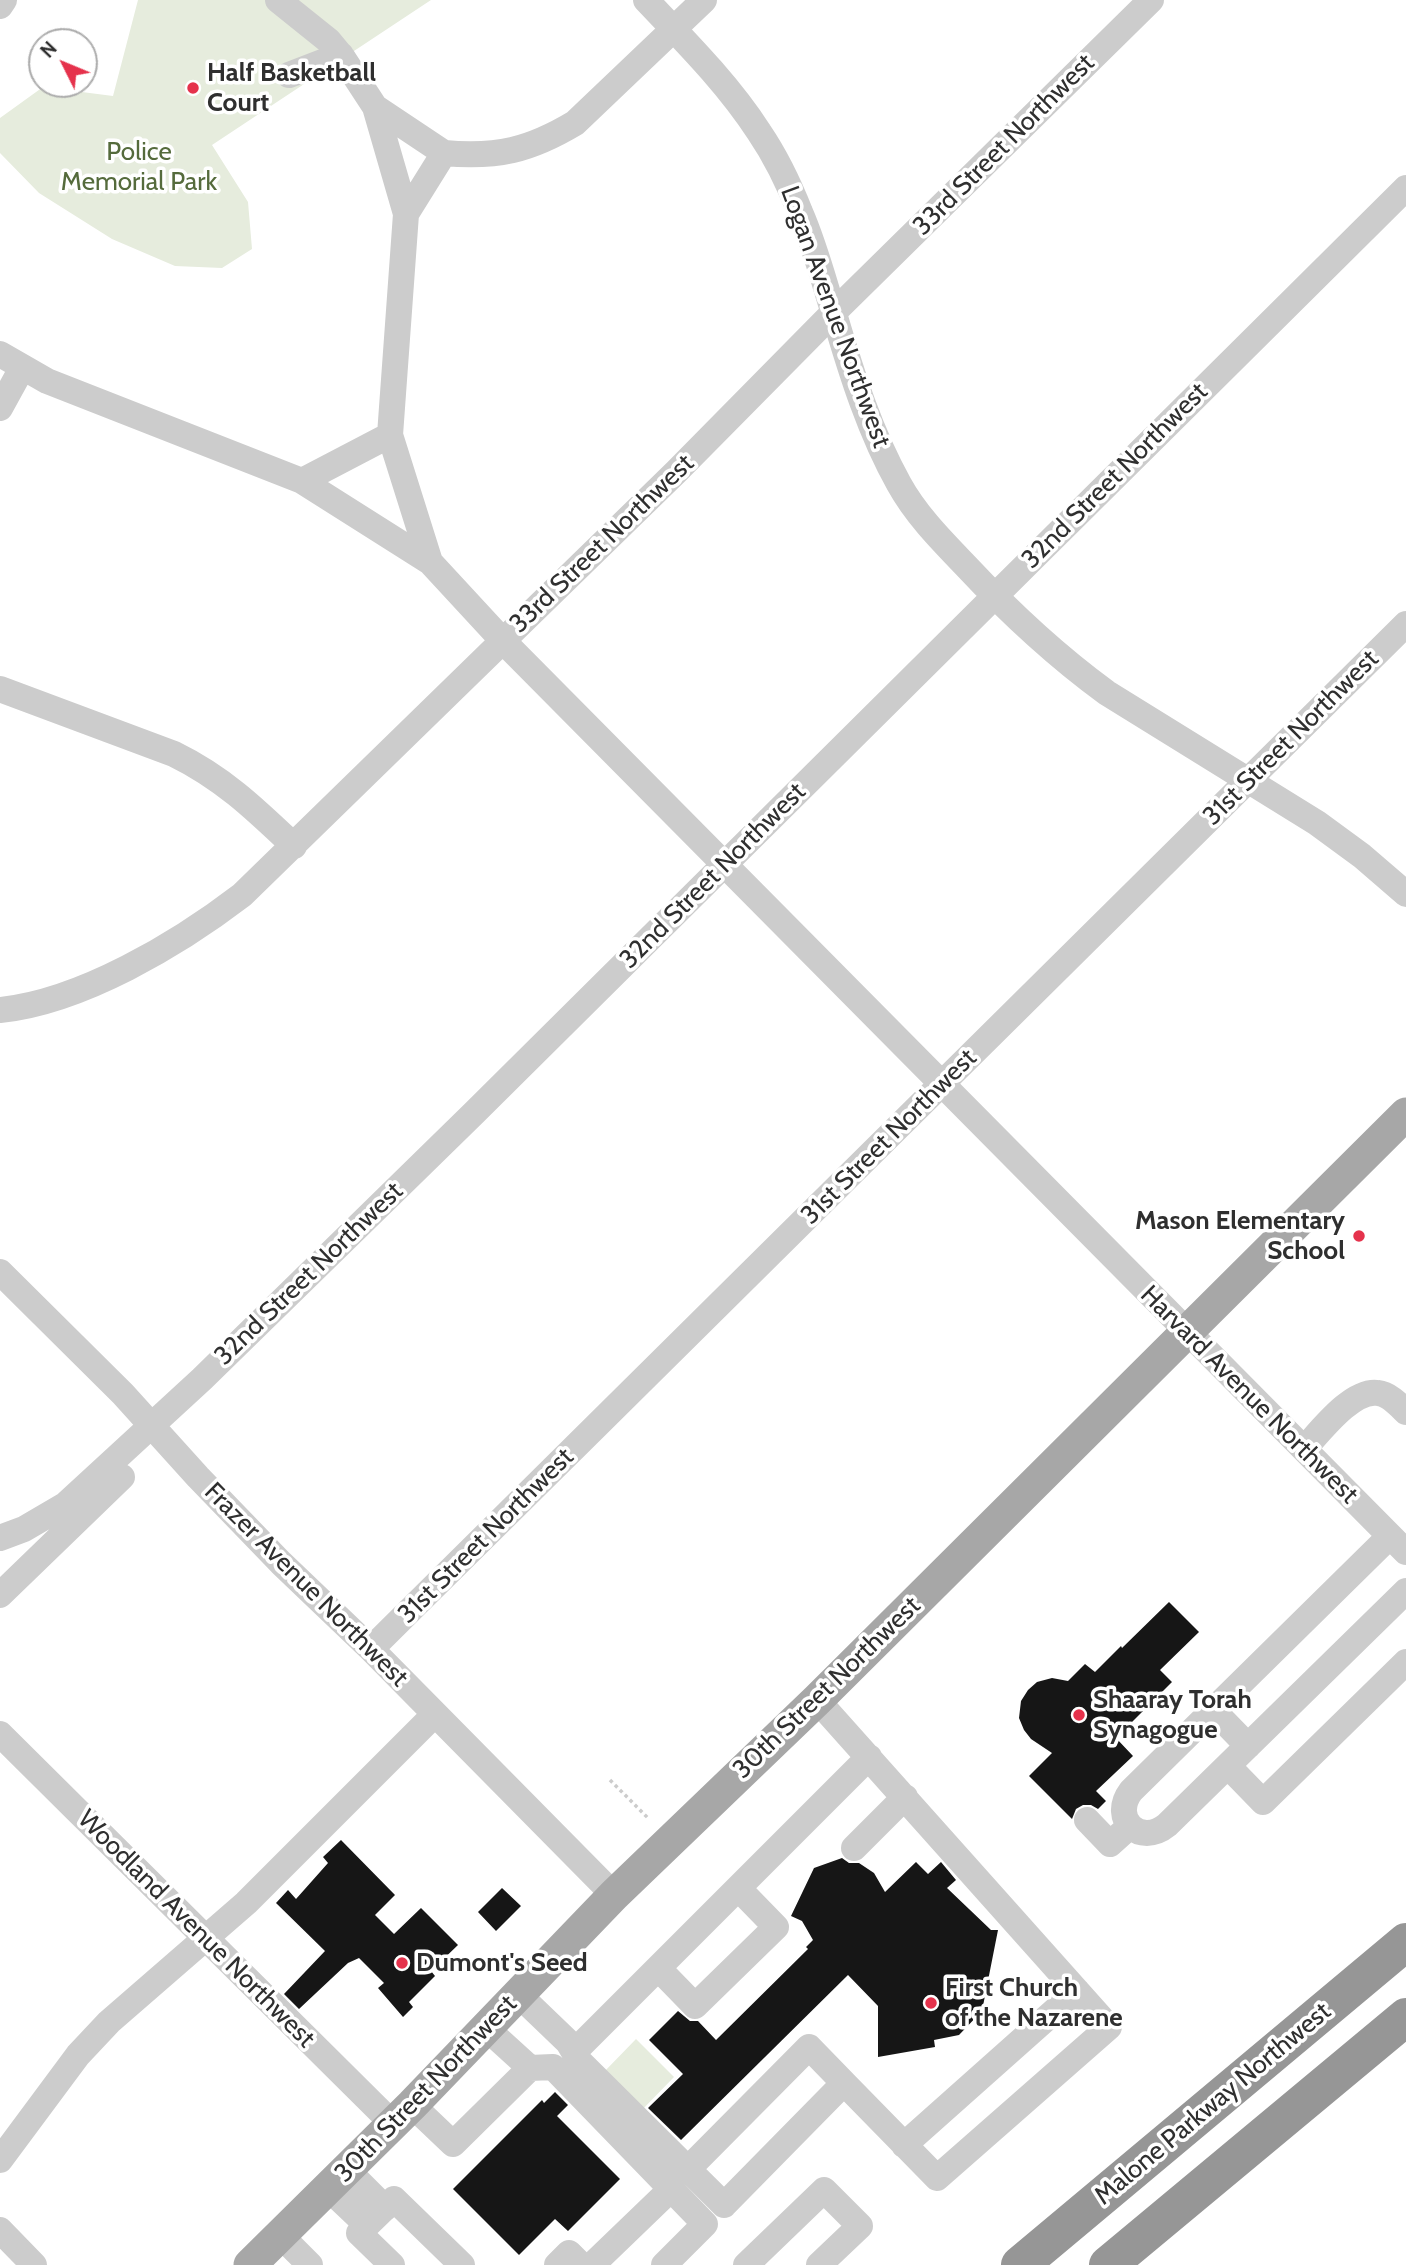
<!DOCTYPE html>
<html>
<head>
<meta charset="utf-8">
<style>
  body { margin:0 }
  #map { position:relative; width:1406px; height:2265px; overflow:hidden; background:#fff; font-family:Cabin,sans-serif }
  canvas { display:block }
  .north { position:absolute; left:28px; top:28px; width:70px; height:70px; box-sizing:border-box; background:#fff; border:2px solid #acacac; border-radius:50%; rotate:313deg; font-size:19px; font-weight:700; line-height:28px; text-align:center; color:#2f2f2f }
  .north::after { content:''; display:block; margin:auto; width:24px; height:32px; background:#e5324c; clip-path:polygon(50% 0,100% 100%,50% 72%,0 100%) }
</style>
</head>
<body>
<div id="map">
<canvas width="1406" height="2265"></canvas>
<div class="north">N</div>
</div>
<script>
const ctx = document.querySelector('canvas').getContext('2d');
ctx.lineJoin = 'round';
function paint(path, color) {
  ctx.fillStyle = color;
  ctx.fill(path, 'evenodd');
}
function strokePath(path, color, width, dash) {
  ctx.strokeStyle = color;
  ctx.lineWidth = width;
  ctx.lineCap = dash ? 'butt' : 'round';
  ctx.setLineDash(dash || []);
  ctx.stroke(path);
}
function label(font, color, halo, rows, align = 'center') {
  ctx.font = font + ' Cabin,sans-serif';
  ctx.lineWidth = 7;
  ctx.setLineDash([]);
  ctx.textBaseline = 'middle';
  ctx.strokeStyle = halo;
  ctx.fillStyle = color;
  for (const [text, x, y, turn = 0] of rows) {
    ctx.save();
    ctx.translate(x, y);
    ctx.rotate((+turn || 0) * Math.PI / 180);
    ctx.textAlign = isNaN(turn) ? turn : align;
    if (halo) ctx.strokeText(text, 0, 0);
    ctx.fillText(text, 0, 0);
    ctx.restore();
  }
}
const green = new Path2D(`
  M138 0H431L212 145 248 202 252 249 222 268 175 266 112 239 39 193 0 153V118L43 87 113 96Z
  M636 2039 674 2077 641 2111 603 2073Z`);
const building = new Path2D(`
  M1169 1602 1199 1632 1160 1670 1172 1682 1116 1738 1133 1756 1096 1791 1106 1801 1098 1809 1091 1805H1083L1076 1809 1072 1819 1029 1776 1052 1753 1031 1739 1024 1730 1019 1718 1021 1701 1028 1690 1037 1682 1052 1678 1068 1681 1085 1664 1095 1672 1121 1646 1122 1648Z
  M341 1840 395 1895 375 1915 394 1934 421 1908 458 1945 431 1971 435 1976 409 2002 413 2007 403 2017 378 1988 384 1983 359 1958 348 1963 299 2009 284 1994 325 1951 276 1903 288 1890 296 1899 328 1863 323 1857Z
  M842 1858 849 1863H859L874 1873 885 1892 916 1862 928 1874 941 1862 956 1880 947 1888 991 1930H998L982 2011 959 2035 934 2040 935 2047 878 2057V2006L848 1975 681 2140 648 2108 683 2074 649 2040 678 2011 690 2021H698L716 2040 808 1949 806 1947 813 1940 802 1921 791 1916 814 1868Z
  M502 1888 521 1906 496 1931 478 1912Z
  M555 2092 568 2105 557 2116 620 2179 568 2231 555 2219 519 2255 453 2189 542 2100 544 2103Z`);
const path = new Path2D(`
  M610 1780 648 1818`);
const minor = new Path2D(`
  M278 0 329 41 343 58 375 107 406 214 390 435 430 562
  M646 0C685 41 728 84 759 132 776 157 789 184 800 212 815 246 824 282 835 317 852 375 870 432 899 484 916 515 942 541 966 566 1009 612 1055 655 1107 693L1317 823 1362 856 1406 894
  M0 6 4 0
  M289 75 341 55
  M375 107 444 153
  M406 214 444 153C497 158 530 150 575 123L704 0
  M0 354 47 381 302 481 430 562 503 641 1406 1552
  M0 408 22 368
  M302 481 390 435
  M0 689 174 754C223 778 255 809 294 846
  M0 1010C81 1002 178 944 242 895L676 472 833 313 1151 0
  M0 1272 123 1394 198 1477 281 1563 371 1649 614 1895
  M1304 1449C1320 1432 1352 1389 1378 1393 1389 1394 1399 1405 1406 1412
  M1390 1536 1131 1791C1110 1819 1140 1847 1167 1825L1406 1591
  M0 1538 24 1529 65 1505 202 1379 473 1114 1406 188
  M0 1595 122 1477
  M371 1649 1406 624
  M1212 1709 1248 1746
  M0 1734 393 2124
  M1228 1766 1263 1802 1406 1662
  M1087 1820 1110 1844 1130 1826
  M854 1848 905 1797
  M658 1968 695 2006 776 1927 738 1888
  M518 1994 568 2042 580 2062 724 2205 844 2083 937 2178 1109 2027 817 1700
  M486 2028 530 2068
  M574 2052 869 1757
  M412 2105 453 2144 530 2068 553 2067 705 2224 664 2265
  M904 2145 1077 1991
  M0 2160 78 2055 109 2022 246 1903 435 1714
  M688 2169 809 2047 844 2083
  M347 2170 385 2208
  M328 2188 367 2225
  M0 2230 34 2265
  M280 2235 310 2265
  M392 2265 359 2233 394 2199 462 2265
  M557 2265 569 2253 581 2265
  M592 2265 671 2189
  M746 2265 824 2190 860 2226 819 2265`);
const major = new Path2D(`
  M250 2265 412 2105 614 1895 817 1700 1406 1114`);
const highway = new Path2D(`
  M1020 2265 1406 1942
  M1108 2265 1406 2017`);
const markers = [
  [193,88,7,"#e5324c"],
  [1359,1236,7,"#e5324c"],
  [1079,1715,7,"#e5324c"],
  [402,1963,7,"#e5324c"],
  [931,2003,7,"#e5324c"]
];
const poiNames = [
  ["Half Basketball",207,73],
  ["Court",207,103],
  ["Mason Elementary",1345,1221,"right"],
  ["School",1345,1251,"right"],
  ["Shaaray Torah",1093,1700],
  ["Synagogue",1093,1730],
  ["Dumont's Seed",416,1963],
  ["First Church",945,1988],
  ["of the Nazarene",945,2018]
];
const streetNames = [
  ["33rd Street Northwest",1004,145,-45],
  ["Logan Avenue Northwest",835,317,70],
  ["32nd Street Northwest",1115,476,-45],
  ["33rd Street Northwest",602,544,-44],
  ["31st Street Northwest",1291,738,-45],
  ["32nd Street Northwest",713,876,-45],
  ["31st Street Northwest",889,1137,-45],
  ["32nd Street Northwest",309,1274,-44],
  ["Harvard Avenue Northwest",1249,1395,45],
  ["31st Street Northwest",486,1536,-45],
  ["Frazer Avenue Northwest",306,1585,45],
  ["30th Street Northwest",827,1688,-44],
  ["Woodland Avenue Northwest",196,1929,45],
  ["30th Street Northwest",426,2089,-46],
  ["Malone Parkway Northwest",1213,2104,-40]
];
const parkNames = [
  ["Police",139,152],
  ["Memorial Park",139,182]
];
paint(green, '#e6ecdd');
paint(building, '#161616');
strokePath(path, '#ccc', 3.5, [3.5, 3.5]);
strokePath(minor, '#ccc', 26);
strokePath(major, '#a7a7a7', 33);
strokePath(highway, '#969696', 38);
for (const [x, y, r, color] of markers) {
  const dot = new Path2D();
  dot.arc(x, y, r, 0, 2 * Math.PI);
  ctx.fillStyle = color;
  ctx.fill(dot);
  strokePath(dot, '#fff', 2.5);
}
label('bold 26px', '#2f2f2f', '#fff', poiNames, 'left');
label('26px', '#2f2f2f', '#fff', streetNames);
label('26px', '#556b3c', '#fff', parkNames);
</script>
</body>
</html>
